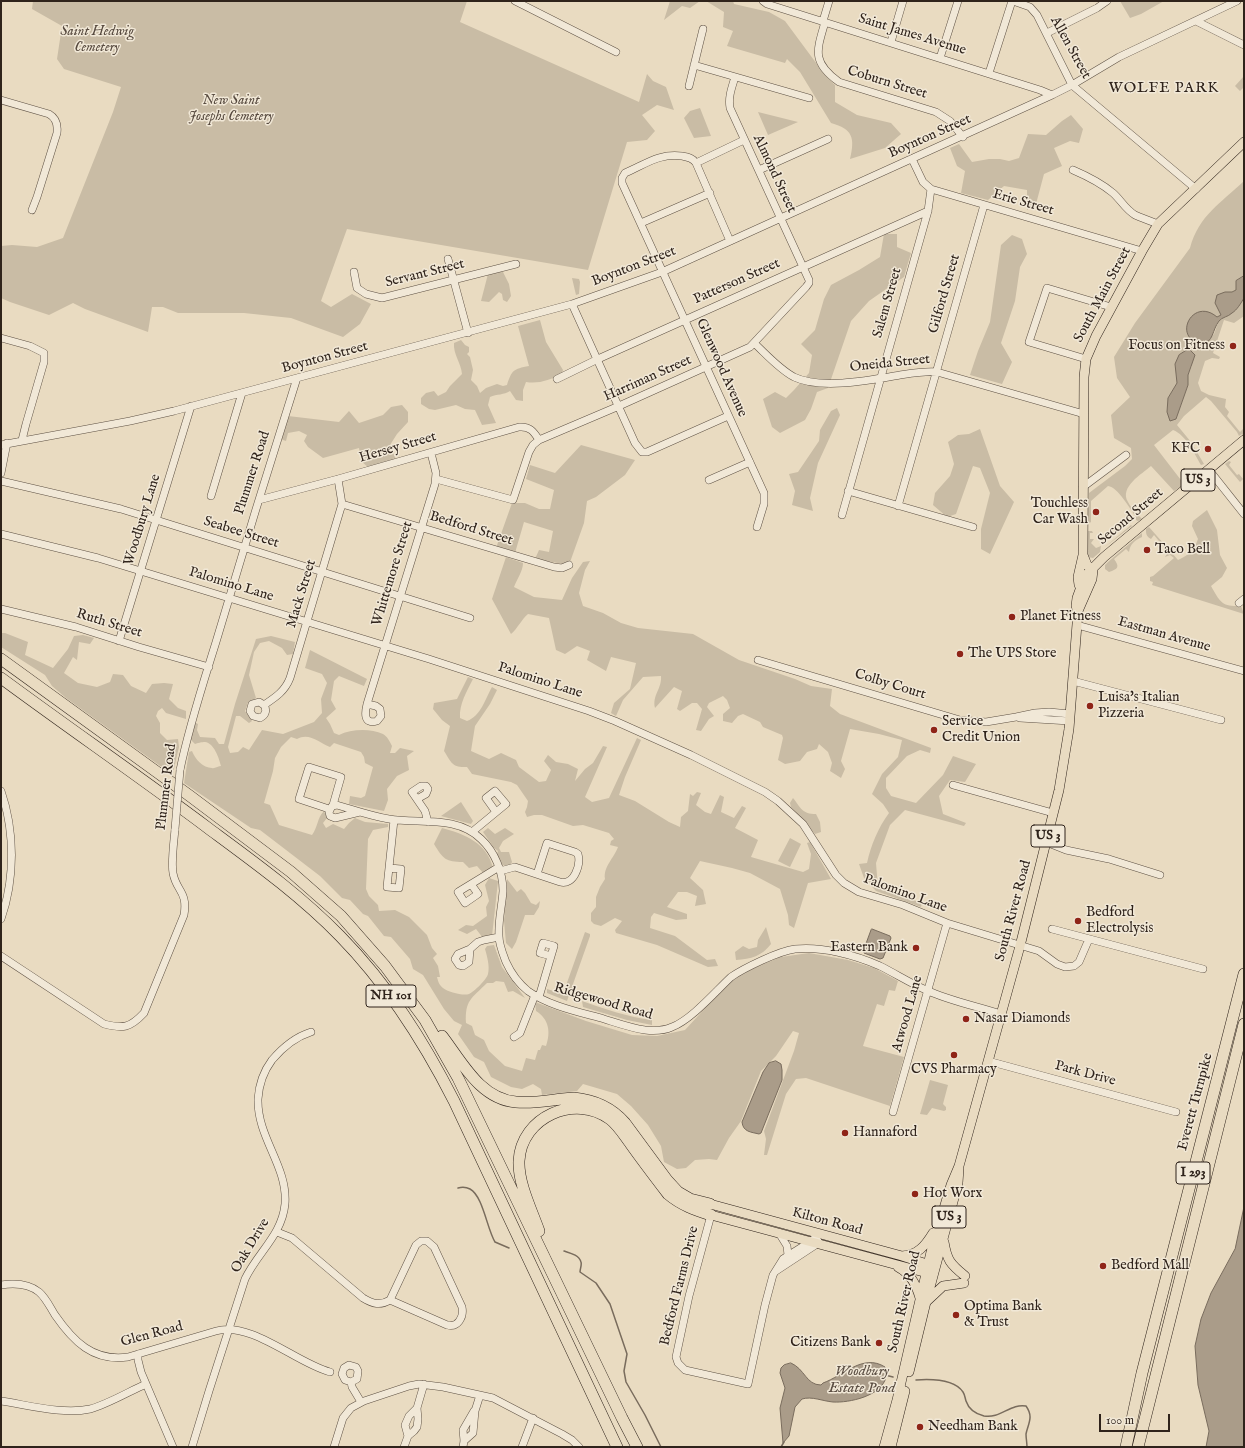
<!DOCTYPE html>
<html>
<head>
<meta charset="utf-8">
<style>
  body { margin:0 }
  #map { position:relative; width:1245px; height:1448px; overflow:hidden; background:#e9dbc1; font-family:"IM FELL English",serif }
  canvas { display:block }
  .frame { position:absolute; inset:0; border:2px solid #2f231b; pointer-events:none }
  .scale { position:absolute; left:1099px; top:1414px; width:71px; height:18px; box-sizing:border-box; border:2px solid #2f231b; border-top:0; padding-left:5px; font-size:12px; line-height:14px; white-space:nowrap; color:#2f231b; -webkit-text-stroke:3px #f1e8d7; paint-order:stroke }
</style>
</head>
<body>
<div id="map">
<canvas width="1245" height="1448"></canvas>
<div class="frame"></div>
<div class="scale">100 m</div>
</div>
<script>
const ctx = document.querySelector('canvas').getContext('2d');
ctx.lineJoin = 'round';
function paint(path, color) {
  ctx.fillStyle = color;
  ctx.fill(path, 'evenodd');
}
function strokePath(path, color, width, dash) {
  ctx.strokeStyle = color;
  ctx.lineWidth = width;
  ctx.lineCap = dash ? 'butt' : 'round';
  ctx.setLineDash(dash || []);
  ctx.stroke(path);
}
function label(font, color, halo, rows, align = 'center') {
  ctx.font = font + ' "IM FELL English",serif';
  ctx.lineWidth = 3;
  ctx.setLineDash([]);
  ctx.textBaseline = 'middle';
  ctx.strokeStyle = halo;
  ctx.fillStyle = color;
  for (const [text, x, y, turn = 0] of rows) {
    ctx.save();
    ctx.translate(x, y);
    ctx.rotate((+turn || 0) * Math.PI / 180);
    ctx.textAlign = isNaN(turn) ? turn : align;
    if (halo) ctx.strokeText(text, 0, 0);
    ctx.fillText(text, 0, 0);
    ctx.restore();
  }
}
const green = new Path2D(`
  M33 1H467L460 22 639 102 647 74 653 81 666 87 674 110 657 105 642 115 655 131 647 140 627 142 588 270 347 229 321 301 331 307 352 294 371 304 360 324 343 337 291 318 244 313H178L163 307H152L148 332 85 309 73 303 49 315 10 302 1 298V246L12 245 37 247 63 238 113 112 121 87 64 69 57 59 62 26 32 9Z
  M670 1H700L690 8 682 6 664 20Z
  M706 1H733L734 4 769 12 785 21 825 75 835 85V102L857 115 891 123 901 134 885 148 850 159C855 138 853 129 831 123L800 72 787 59 785 63 727 46 733 31 723 27 724 12Z
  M1120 1H1164L1141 14 1130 18Z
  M1244 76V87L1240 91 1235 86Z
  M700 108 711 136 694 138 684 118 690 111Z
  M758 112 798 122 768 135Z
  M1071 115 1083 129 1079 143 1070 141 1054 148 1062 166 1044 174 1036 204 1027 210V190L1004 186 988 200 961 193 965 171 957 166 950 148 959 144 972 162 989 159H1000L1009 161 1019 158 1028 134 1046 135 1062 121Z
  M1244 181V276L1236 290 1232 292H1225L1222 315 1217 317 1196 342 1201 345 1214 334 1218 323 1222 318 1226 317 1244 298V316L1234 323 1224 320 1213 353 1220 357 1219 359 1212 358 1205 361 1198 383 1201 391 1209 395 1226 399 1225 407 1229 412 1227 416 1240 432 1243 429 1244 434 1243 436 1242 434 1239 436 1237 432 1211 401 1206 397 1184 416 1177 425 1191 442 1204 464 1201 465C1194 453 1186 435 1173 430L1154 445 1184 484 1174 491 1151 466C1142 474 1119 487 1128 502 1131 508 1137 514 1142 519L1138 521 1136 520V517C1130 509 1118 487 1108 486L1091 501V522L1088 524 1089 493 1125 466 1132 459 1131 448 1114 438 1111 415 1130 397 1117 378 1114 357 1135 323 1190 248C1199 215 1221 203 1244 181ZM1192 365 1188 375V385L1176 419 1168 398 1177 383Z
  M884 234H897V247L911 253 904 277 889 287 869 301 851 321 828 388 817 392 811 409 805 420 780 433 772 427 763 399 775 392 786 398 794 390 809 373 812 355 801 344 815 330 824 299 831 285 859 270 880 257Z
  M1012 235 1022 239 1027 254 1020 267 1015 301 1001 343 1012 362 1002 384 970 375 978 351 990 322 1001 245Z
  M494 271 503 272 509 284 511 296 507 302 503 300 502 294 499 292 489 302 481 301 488 274Z
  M572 278 579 279 580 282 579 294 576 295Z
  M540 320 546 342 563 370 562 374C550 380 539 384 526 382L523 390V401L516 400 510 391C504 395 497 394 490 397L488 405 496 423 482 425 475 410 465 409 456 405 435 410 429 409 421 404V398L426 393 434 391 438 396 446 392 450 386 462 374C461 363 453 354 454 343L461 340 465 345 469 347V352L467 354 470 357 473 370 471 380 477 386 480 393 486 388 497 384 503 386 507 385C512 370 513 369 529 366L518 326Z
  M402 405 408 412V422L397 434 390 445 396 460 369 468 361 461 359 448 323 458 308 447 304 441 307 435 299 431 288 433 286 441 280 439 288 416 339 422 349 411 359 423 383 415 391 407Z
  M837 408 840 415 818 463 810 498 813 511 792 505 795 491 789 474 798 472 819 441 820 430 831 411Z
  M980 429 1000 486 1014 502 990 554 981 549V529L990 493 980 468 973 466 956 514 947 517 933 505 935 493 950 476 954 464 948 442 958 435 969 434Z
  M581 445 635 460 625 475 596 497 587 501 584 523 569 565 535 559 539 550 549 552 553 531 524 522 515 553 496 548 512 503H525L539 509H550L554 490 526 479 530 465 555 473Z
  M1229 461 1231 462 1229 465 1237 475 1239 474 1243 479 1240 482 1225 464Z
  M1207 510 1217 530 1220 555 1227 568 1222 577 1211 586C1220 602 1222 607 1241 606L1244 614 1152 585 1153 582 1150 581V577L1153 576 1174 558 1170 555 1165 557 1168 552 1154 535 1151 539C1146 536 1146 534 1146 529L1149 527 1178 560C1190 554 1193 552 1198 539L1192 526 1193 521Z
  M1131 525 1132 526 1105 547 1106 546Z
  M1086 531H1092L1093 533H1090V539H1094L1091 543 1096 548 1101 546 1100 552 1093 558 1088 557 1086 553Z
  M1142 533V537C1135 540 1130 544 1129 552L1126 549 1114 559C1120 567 1118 569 1109 572L1105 569V565L1108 562Z
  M506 557 523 563C523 571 517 579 514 587L534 597 562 600 572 578 583 562 590 561 585 570 579 593 583 606 603 613 621 623 638 628 693 634 739 660 795 679 811 686 832 689 830 706 840 714 931 748 930 753 920 750 907 756 886 778V788L891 796 916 803 943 775 953 756 976 764 965 782 950 780 939 796 943 814 966 823 964 826 905 810 890 825 876 863 878 888 922 903 921 907 876 891 864 878 859 864 867 863C871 845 878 828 889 813L883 804 872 794 882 774 898 757 902 740 879 734 850 729 841 761 845 769 841 778 830 771 832 763 828 752 819 744 817 749 807 752 800 761 785 764 778 760 783 738 782 735 763 727 760 722 743 714 738 716 732 723 723 721V714L730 708 727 700 723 696 709 703 707 707 714 716 709 719 701 731 696 730 702 709 697 703H692L680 711 677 709 682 691 674 687 655 708C652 695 662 689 661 676L643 677 623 700 616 716 611 713 614 703 630 689 636 663 611 657 606 671 587 660 590 651 577 646 565 654 556 650 549 618 528 614C521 620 518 628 511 634L492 599Z
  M1 633H5L28 642 25 655 53 668 68 649 74 636 83 635 94 638 90 644 79 642 77 660 73 657 64 673 78 683 97 687 110 682 113 674 123 675 131 686 146 693 152 684 164 683 173 684 169 699 178 708 186 711V719L166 713 162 708 158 711 156 716 160 723V733L167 740 178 739 179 747 173 773 163 768 66 698 52 686 45 675 1 647Z
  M271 636 295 642 293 654 287 655 282 648 269 641 260 643 254 652 249 675 256 698 248 703 245 711 252 721 249 723 240 716H236L228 747 230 753 238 752 243 747 249 750 262 730 283 734 314 722 322 713 321 699 327 683 322 674 305 668 310 650 367 679 364 686 339 676 334 681 331 700 336 709 326 718 330 724 334 733 339 735C351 729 370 728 383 734 387 736 390 742 392 746L390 753H395L400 748 414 751 407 756 409 770 397 776 387 789 388 800 384 811 349 804 350 796 361 798 365 796 373 767 365 763 364 757 361 752 334 743 330 747C320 743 309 732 297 739L291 737 281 747 275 758 273 771 264 803 270 805 279 825 312 835C318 827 317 818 324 811L327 818 323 823 326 828 333 824 344 829 349 823 355 818 365 822 388 824V827L373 830 368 839 366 889 369 896 378 905 379 911 395 910 409 917 427 935 432 948 437 954 433 958 438 966 440 977H437C438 981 439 985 443 988 448 992 463 996 469 994 474 992 487 979 488 974 490 966 487 956 485 949L487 946 494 945 502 967 525 998 513 991 508 992 504 982 496 981 493 983H487C471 999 465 1000 466 1023L472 1026 475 1035 484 1040 489 1051 505 1066 522 1071 526 1058 535 1060 538 1050H540L542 1045 546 1046C551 1032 549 1019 536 1011L535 1002 586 1021 632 1035 657 1036 685 1030 731 980 751 969 781 957 809 953 848 960 874 968 898 981 895 991 889 990 884 1006 877 1004 863 1046 904 1057 890 1106 806 1078 796 1079 786 1094 767 1155H764L766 1139 764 1131 794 1051 799 1033 793 1031 776 1056 761 1071 741 1121 729 1138 717 1160 709 1159 695 1160 686 1168 677 1169 664 1162 661 1146 648 1125 631 1106 617 1094 583 1084 577 1091 542 1095 541 1089 533 1084 522 1089 511 1087 491 1077 484 1062 474 1057 458 1034 462 1025 454 1021 444 1009 423 975 413 969 410 959 391 937 384 936 368 916 363 914 350 900 342 898 320 876 260 830 251 828 184 783 189 752 192 751C195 759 203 768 212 768 214 769 219 766 221 766 219 758 214 743 205 742 202 742 197 743 195 744L190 739 194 722 198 724 197 730 200 737 215 738 219 744H224L235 704 256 639Z
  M468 677 473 679C467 691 459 704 460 718L467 721C481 716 485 699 492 687L497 690 490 704 475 726 471 751 489 759 501 753 516 760 519 767 539 782 546 781 551 770 544 761 548 755 556 762 568 764 578 769 575 781 585 769 593 763 603 746 607 747 585 797 592 802 609 798 637 738 641 740 625 777 619 795 635 801 669 822 680 827 681 817 688 811 690 794 693 796 697 792 701 793 696 805 705 812 711 814 720 795 724 797 721 812 734 818 742 806 746 808 735 828 758 840 751 857 803 872 809 869 811 854 807 843 810 842 831 879 808 883 794 928 789 925 788 915 780 889 750 873 732 868 700 861 690 878 703 890 706 904 695 906 697 896 687 892H678L667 907 687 914V919L676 920 654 913 651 917 650 928 675 936 707 960 715 959 718 966 708 967 657 945 616 933 615 930 622 921 615 918 601 926 594 924 591 921V913L596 907V897L600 887 605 879C603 867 614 858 618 847L610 845 611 841 614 839 609 833 583 825 573 826 542 815H534L527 817 525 812 527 807 528 801 517 785 511 782 472 774 467 767C452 768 451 762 444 751L450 726 442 720 433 709 434 703 457 699Z
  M793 798C801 808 802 814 816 814L820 822 821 832 815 834 791 807 790 803Z
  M461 802 473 821 471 824 441 816Z
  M442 828C465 834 487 843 493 868L484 874 477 866 469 868 463 862C446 862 443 859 434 844Z
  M488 828 495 834 505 828 514 834 503 841 499 848 501 852H509L512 862 510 866 501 865 496 857 498 851 494 848 483 832Z
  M790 838 801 844 790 867 778 861Z
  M489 878 498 881 492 936 483 938 476 929 467 934 458 930 466 925 473 926 487 916 486 907 489 901 485 885Z
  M507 879 517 892 521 889 525 893 531 903 536 905 540 901 539 907 534 915H525L516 942 512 949 506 943 504 921Z
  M766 927 771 944C762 956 751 959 736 960L735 952 743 946 749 949 757 947 758 940Z
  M585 932 590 934V936L567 1001 547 993V989L563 994Z
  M582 1001C605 1009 628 1017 652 1020V1025L627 1020 583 1007Z
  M930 1080 948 1085 943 1104 946 1107V1110L944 1111 932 1108 927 1115 920 1114Z`);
const water = new Path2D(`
  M1244 276V298C1241 303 1237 310 1232 313 1228 317 1222 317 1219 321 1212 330 1214 342 1201 345 1198 343 1193 340 1190 338 1179 325 1197 300 1217 317L1221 315 1215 303 1217 295 1225 292H1232L1236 290V281Z
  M1189 349 1195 355 1188 375V385L1176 419 1170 421 1167 412 1168 398 1177 383 1175 364 1179 355Z
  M872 929 890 936 891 938 883 958 880 959 864 953V949L871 930Z
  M776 1061 781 1064 782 1070V1080L761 1133 759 1134C751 1132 743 1132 742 1122L763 1072 769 1063Z
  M1244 1207V1447H1206L1209 1431 1198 1385 1195 1346 1201 1319 1211 1293 1235 1249Z
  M791 1363C805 1369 806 1385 821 1385L823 1383C843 1376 863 1353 885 1367 885 1370 886 1374 886 1377 882 1396 849 1403 833 1402 822 1401 812 1396 802 1399L795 1407 789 1436 783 1443 780 1408 785 1388 780 1373 781 1368 784 1365Z`);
const stream = new Path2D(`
  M458 1188C462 1187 466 1187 470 1189 483 1196 487 1229 495 1242L509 1248
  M564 1251C570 1253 579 1255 581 1262 582 1265 580 1269 580 1272L596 1283 610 1304 627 1354 624 1371 626 1382 645 1415 661 1447
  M885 1375 893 1377
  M916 1380C930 1379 954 1379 963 1392 965 1395 965 1398 966 1401 969 1410 976 1414 984 1416 1000 1419 1011 1403 1026 1406 1034 1417 1028 1424 1026 1434 1026 1438 1027 1443 1027 1447
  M781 1447 784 1442`);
const minor = new Path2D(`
  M515 1 616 52
  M763 1 767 4 1040 90 1052 95
  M1013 1 1030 7 1037 15 1072 85 1196 189
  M823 21 829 1
  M1196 21 1244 45
  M825 22C817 50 811 62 839 82L936 112 950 121 963 137
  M1047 33 1097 8 1107 1
  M891 42 903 1
  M940 58 958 1
  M694 65 809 98
  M989 73 1012 1
  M689 86 703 29
  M1 100 49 114C56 118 58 125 57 133L37 197 32 210
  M744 140 696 163C693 158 688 157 682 156 659 153 646 164 625 173L622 178V183L764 493V504L757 527
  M912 159 923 182 931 189 1142 251
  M696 163 730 241
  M759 170 828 139
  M1073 170C1087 176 1101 183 1113 193 1121 200 1125 209 1135 215 1142 218 1150 221 1158 224
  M641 223 710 193
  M448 259 468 333
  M354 272 357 288 366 294 382 298 516 264
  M572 304 635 443 642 452H647L728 416
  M1 338 30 346 44 353V362L26 424 22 440
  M754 343C766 354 779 369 794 377 821 390 871 380 900 375 913 373 924 371 937 372L1084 414
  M1086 359 1029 342 1047 288 1111 307
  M557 379 598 359 928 211
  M1 445 130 421 174 411 572 304 662 272 1052 95 1072 85 1119 57 1237 1
  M1209 470 1244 514
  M1 473 7 443
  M436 479 513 500 529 452 533 445 539 440 619 406 750 347 806 287 809 283V280L730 108C728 97 732 87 735 77
  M709 480 750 462
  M1 481 121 509 470 618
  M1083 487 1126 455
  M848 491 973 527
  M211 496 242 393
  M259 500 338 479 519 427C530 426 534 432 539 440
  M342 504 554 567 562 568 569 565
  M898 506 984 205
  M842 515 928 211 931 189
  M1 534 98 558 429 659 589 711 615 721 691 755 765 792 778 801 803 824 836 875 844 883 859 892 903 905 947 923 1039 951 1057 964 1065 967 1074 966 1079 962 1089 939
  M1239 603 1244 599
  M1 609 76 627 139 647 209 667
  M1077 625 1244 671
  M119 641 191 406
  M758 660 960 720 986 722 1016 717 1035 713 1049 712 1070 714
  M1073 681 1221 720
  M367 704 376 706 380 709 381 716 377 721C363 725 365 712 367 704L435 484 436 473 431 453
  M264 705C267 710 266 715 260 718L253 716 250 711 252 704 259 702 264 705C276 697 285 691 290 678L342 504 338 479
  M1020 718 1070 721
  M180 770C189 726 203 684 216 642 242 554 269 466 297 378
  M953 785 1053 813
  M1 791C15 831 15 879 1 919
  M417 799 426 794 428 789 426 786H421L412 792 425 811 428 822
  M329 809 299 799 309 767 341 777 333 805
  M360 812 335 818 330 816 329 812 332 806 337 805C354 810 371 816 389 819 420 824 456 815 481 839 495 852 503 872 503 891 502 906 498 921 499 936 499 945 503 954 506 962 511 973 518 983 528 991 549 1006 579 1012 604 1019 617 1023 631 1028 645 1030 654 1031 663 1031 672 1027 691 1020 715 992 731 977 744 968 779 951 795 949 822 946 855 955 880 966 896 974 910 983 926 990 950 1001 976 1006 1001 1014
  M472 832 506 804 495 791 486 798 496 812
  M1046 842 1066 850 1109 859 1160 875
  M389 868 401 869 399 888 387 887 394 820
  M500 871 515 867 560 882C574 886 581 865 578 854L575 852 547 843 537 874
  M471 884 478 894 465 903 458 892 499 867
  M1052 929 1203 969
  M470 949 469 962 463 966 459 965 455 959 458 954 470 949 478 942 484 940 499 937
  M1 956 104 1024C123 1029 130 1028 144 1013L184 915C188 891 176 891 173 873 171 862 174 841 175 829
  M539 997 554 946 543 943 540 953 551 956
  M514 1037 520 1033 535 995
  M988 1061 1176 1112
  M893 1112 947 923
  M711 1215 689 1296 676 1357 678 1363 685 1370 748 1384 765 1305 773 1275 783 1259 810 1242 820 1234
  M277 1232 292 1238 363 1298C373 1304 380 1306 390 1300L416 1245 421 1241H427L434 1247 462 1307C464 1317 458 1328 447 1325L390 1300
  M779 1233 787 1246 788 1255
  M776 1271 817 1244 818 1241
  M1 1285C14 1283 29 1284 39 1292 46 1298 50 1307 55 1315 73 1341 93 1362 128 1357L216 1331C252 1321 296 1363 330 1372
  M138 1354V1360L141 1372 173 1447
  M351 1382 345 1380 342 1374 344 1368 349 1365 356 1367 358 1371 357 1379 351 1382 352 1387 361 1402
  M1 1401C28 1405 63 1415 90 1409 106 1405 130 1391 146 1384
  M408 1436 405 1425 409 1416 417 1408
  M464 1441 473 1433 475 1411 480 1395
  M192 1447 209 1391 245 1279C258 1252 282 1235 285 1204 288 1166 257 1138 258 1099 259 1084 263 1072 272 1060 283 1047 295 1037 311 1032
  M334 1447 343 1418 351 1408 364 1401 409 1386 419 1384 443 1387 493 1398 562 1434 572 1440 579 1447
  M404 1447 408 1436 414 1431 417 1427 418 1419 417 1408 424 1384
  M463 1447 464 1441 463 1430 474 1411
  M522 1447 533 1418`);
const major = new Path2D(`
  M1093 570 1087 565 1083 555 1084 377 1086 359 1096 336 1142 251 1158 224 1244 142
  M1079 585 1078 577 1083 555
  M1078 611 1092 579 1093 570
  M710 1204 902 1256 933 1266
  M711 1215 931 1274
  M944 1242C947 1260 950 1264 965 1276
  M902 1256C918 1255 925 1246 933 1233
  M898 1267C911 1274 916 1284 920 1298
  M927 1301 943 1286 964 1283
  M909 1372 926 1302 958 1183 959 1168
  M884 1447 897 1400 931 1252 951 1185 959 1166 1020 946 1059 790 1069 729 1078 611 1076 606 1077 598 1085 576 1104 557 1244 440
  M891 1447 905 1391`);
const highway = new Path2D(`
  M1 659 190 796 291 872 341 916 385 966 425 1020 458 1078 622 1418 637 1447
  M1 678C70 729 140 777 208 828 254 862 300 895 340 936 388 985 423 1040 454 1101L617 1447
  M442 1036C462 1062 480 1099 516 1102 535 1104 555 1099 574 1098 595 1100 611 1107 625 1123L667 1180 678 1192 690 1199 710 1204
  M539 1231C532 1211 518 1183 519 1161 521 1117 575 1093 610 1119 618 1125 624 1135 630 1143 642 1160 655 1177 668 1194 681 1205 695 1210 711 1215
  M1126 1447 1142 1373 1244 974
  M1138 1447 1244 1024`);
const minorBridge = new Path2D(`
  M175 829 180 770`);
const markers = [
  [1233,346,4,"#8f2418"],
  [1208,449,4,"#8f2418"],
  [1096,512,4,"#8f2418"],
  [1147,550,4,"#8f2418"],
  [1012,617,4,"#8f2418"],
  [960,654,4,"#8f2418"],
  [1090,706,4,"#8f2418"],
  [934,730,4,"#8f2418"],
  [1078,921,4,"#8f2418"],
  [916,948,4,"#8f2418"],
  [966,1019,4,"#8f2418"],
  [954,1055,4,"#8f2418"],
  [845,1133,4,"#8f2418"],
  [915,1194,4,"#8f2418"],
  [1103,1266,4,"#8f2418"],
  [956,1315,4,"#8f2418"],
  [879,1343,4,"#8f2418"],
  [920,1427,4,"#8f2418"]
];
const shields = [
  [1198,480,34],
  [1048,836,34],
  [391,996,50],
  [1193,1173,34],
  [949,1217,34]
];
const shieldNames = [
  ["US 3",1198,480],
  ["US 3",1048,836],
  ["NH 101",391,996],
  ["I 293",1193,1173],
  ["US 3",949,1217]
];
const parkNames = [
  ["Saint Hedwig",97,32],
  ["Cemetery",97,48],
  ["New Saint",231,101],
  ["Josephs Cemetery",231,117]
];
const streetNames = [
  ["Saint James Avenue",912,35,17],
  ["Allen Street",1070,48,61],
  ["Coburn Street",887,83,17],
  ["Boynton Street",930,137,-24],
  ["Almond Street",774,174,65],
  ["Erie Street",1023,203,16],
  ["Boynton Street",634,267,-21],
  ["Servant Street",425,274,-14],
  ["Patterson Street",737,282,-24],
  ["Gilford Street",945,294,-74],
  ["South Main Street",1103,295,-62],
  ["Salem Street",888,303,-74],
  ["Boynton Street",325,358,-15],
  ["Oneida Street",890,364,-6],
  ["Glenwood Avenue",721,368,66],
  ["Harriman Street",648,379,-24],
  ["Hersey Street",398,448,-16],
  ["Plummer Road",253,473,-72],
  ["Second Street",1131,517,-40],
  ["Woodbury Lane",143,520,-73],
  ["Bedford Street",471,529,17],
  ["Seabee Street",241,533,17],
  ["Whittemore Street",393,574,-73],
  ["Palomino Lane",231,585,17],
  ["Mack Street",302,594,-73],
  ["Ruth Street",109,624,17],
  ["Eastman Avenue",1164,635,16],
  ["Palomino Lane",540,681,18],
  ["Colby Court",890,685,17],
  ["Plummer Road",167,787,-83],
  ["Palomino Lane",905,894,20],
  ["South River Road",1014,911,-75],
  ["Ridgewood Road",603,1002,16],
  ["Atwood Lane",908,1014,-74],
  ["Park Drive",1085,1074,15],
  ["Everett Turnpike",1196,1102,-75],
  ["Kilton Road",827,1222,15],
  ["Oak Drive",251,1246,-59],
  ["Bedford Farms Drive",680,1286,-76],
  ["South River Road",905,1302,-77],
  ["Glen Road",152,1335,-15]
];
const poiNames = [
  ["Focus on Fitness",1225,346,"right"],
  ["KFC",1200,449,"right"],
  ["Touchless",1088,504,"right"],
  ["Car Wash",1088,520,"right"],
  ["Taco Bell",1155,550],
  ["Planet Fitness",1020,617],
  ["The UPS Store",968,654],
  ["Luisa's Italian",1098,698],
  ["Pizzeria",1098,714],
  ["Service",942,722],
  ["Credit Union",942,738],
  ["Bedford",1086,913],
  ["Electrolysis",1086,929],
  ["Eastern Bank",908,948,"right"],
  ["Nasar Diamonds",974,1019],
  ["CVS Pharmacy",954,1070,"center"],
  ["Hannaford",853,1133],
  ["Hot Worx",923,1194],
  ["Bedford Mall",1111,1266],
  ["Optima Bank",964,1307],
  ["& Trust",964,1323],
  ["Citizens Bank",871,1343,"right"],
  ["Needham Bank",928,1427]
];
const neighbourhoodNames = [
  ["WOLFE PARK",1164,89]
];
const waterNames = [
  ["Woodbury",862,1372],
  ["Estate Pond",862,1389]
];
paint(green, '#c9bca5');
paint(water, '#aa9c89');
strokePath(water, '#796c5d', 1);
strokePath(stream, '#796c5d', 1.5);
strokePath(minor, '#5e5144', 8);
strokePath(major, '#2f231b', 10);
strokePath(highway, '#2f231b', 12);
strokePath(minor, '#f1e8d7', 7);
strokePath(major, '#e9dbc1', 9);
strokePath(highway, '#e9dbc1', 11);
strokePath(minorBridge, '#5e5144', 8, []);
strokePath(minorBridge, '#f1e8d7', 7);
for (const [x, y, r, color] of markers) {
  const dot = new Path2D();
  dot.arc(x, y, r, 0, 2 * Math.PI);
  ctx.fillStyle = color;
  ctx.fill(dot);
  strokePath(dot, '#f1e8d7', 1.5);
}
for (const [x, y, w] of shields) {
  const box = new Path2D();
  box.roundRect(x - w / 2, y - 11, w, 22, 3);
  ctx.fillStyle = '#f1e8d7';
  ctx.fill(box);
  strokePath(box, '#2f231b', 1);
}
label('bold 13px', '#2f231b', null, shieldNames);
label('italic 14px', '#56493e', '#f1e8d7', parkNames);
label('14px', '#2f231b', '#f1e8d7', streetNames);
label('14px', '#2f231b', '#f1e8d7', poiNames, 'left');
ctx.letterSpacing = '1px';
label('15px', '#2f231b', '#f1e8d7', neighbourhoodNames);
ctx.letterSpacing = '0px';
label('italic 15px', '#5a4d42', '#f1e8d7', waterNames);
</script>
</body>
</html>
